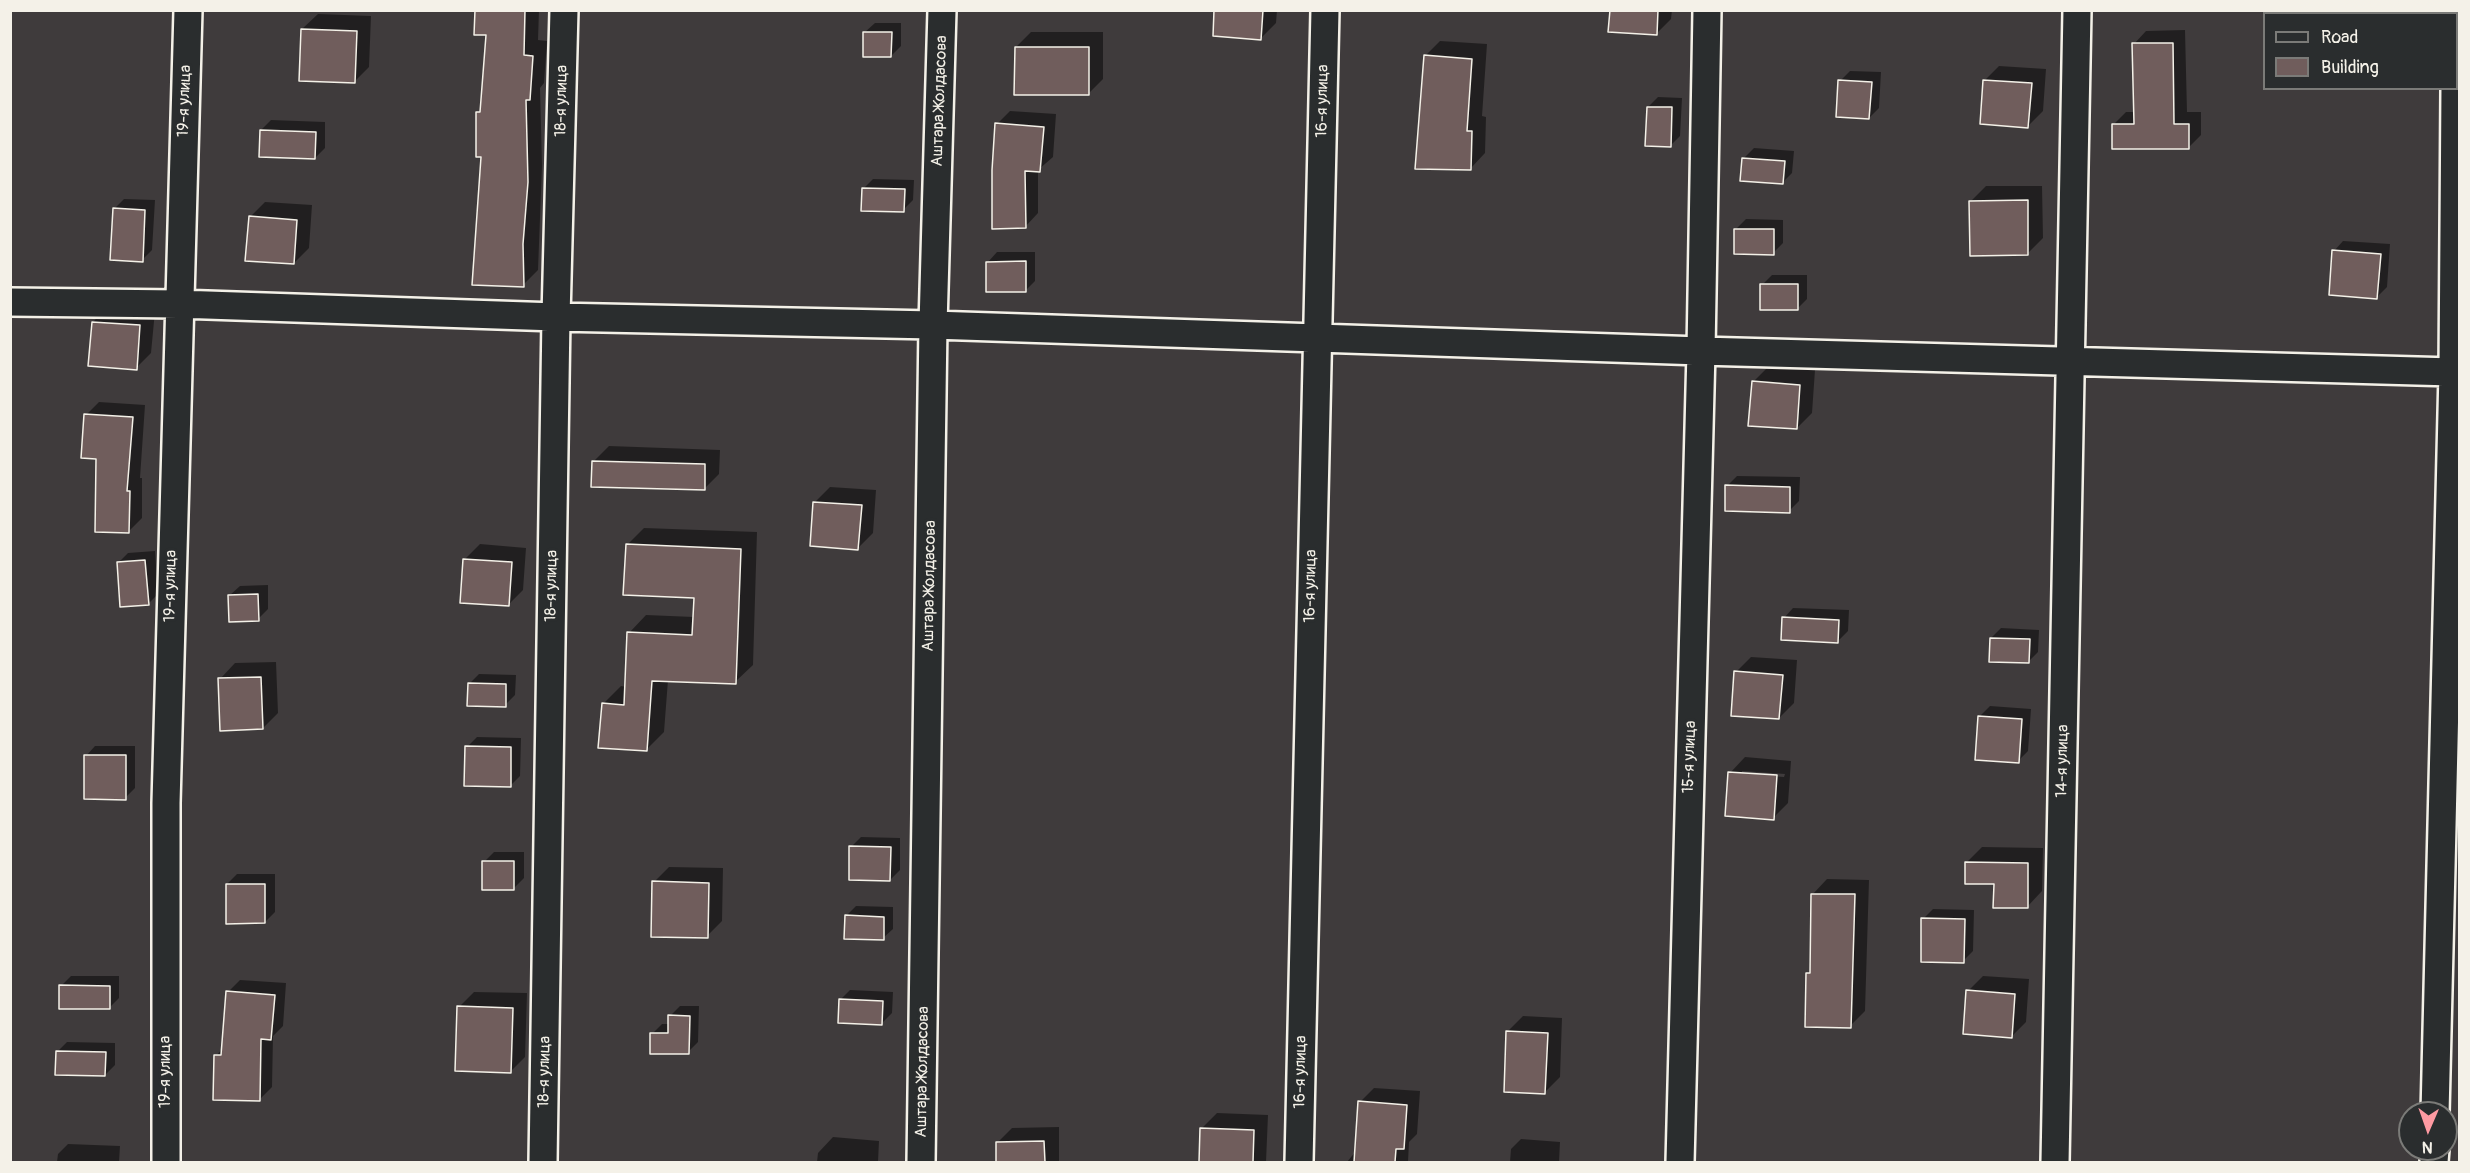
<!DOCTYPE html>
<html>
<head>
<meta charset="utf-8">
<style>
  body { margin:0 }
  #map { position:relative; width:2470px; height:1173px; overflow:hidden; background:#3f3b3c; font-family:Pangolin,sans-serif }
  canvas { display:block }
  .frame { position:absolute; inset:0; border:12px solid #f4f1e8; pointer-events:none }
  .legend { position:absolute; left:2263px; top:12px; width:195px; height:78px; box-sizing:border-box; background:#2a2d2e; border:2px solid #7b7b78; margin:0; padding:8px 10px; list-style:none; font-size:18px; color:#f4f1e8 }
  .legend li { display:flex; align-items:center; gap:12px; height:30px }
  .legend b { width:30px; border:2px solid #7b7b78 }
  .north { position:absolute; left:2398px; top:1101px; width:60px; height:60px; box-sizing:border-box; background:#2a2d2e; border:2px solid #7b7b78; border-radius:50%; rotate:182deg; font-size:16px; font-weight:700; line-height:24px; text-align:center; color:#f4f1e8 }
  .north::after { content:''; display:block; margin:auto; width:21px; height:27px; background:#ff9aa2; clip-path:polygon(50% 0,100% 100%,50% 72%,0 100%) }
</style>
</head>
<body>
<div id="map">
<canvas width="2470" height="1173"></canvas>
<div class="frame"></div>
<ul class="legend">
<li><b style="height:8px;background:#2a2d2e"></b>Road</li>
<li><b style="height:16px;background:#705d5c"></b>Building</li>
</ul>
<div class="north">N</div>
</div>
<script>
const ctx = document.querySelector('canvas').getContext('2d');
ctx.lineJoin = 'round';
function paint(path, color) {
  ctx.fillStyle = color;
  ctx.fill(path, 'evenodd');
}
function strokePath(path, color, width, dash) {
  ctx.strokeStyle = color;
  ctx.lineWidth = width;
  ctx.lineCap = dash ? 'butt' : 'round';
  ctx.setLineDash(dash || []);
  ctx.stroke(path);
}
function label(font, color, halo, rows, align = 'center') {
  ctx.font = font + ' Pangolin,sans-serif';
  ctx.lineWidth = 6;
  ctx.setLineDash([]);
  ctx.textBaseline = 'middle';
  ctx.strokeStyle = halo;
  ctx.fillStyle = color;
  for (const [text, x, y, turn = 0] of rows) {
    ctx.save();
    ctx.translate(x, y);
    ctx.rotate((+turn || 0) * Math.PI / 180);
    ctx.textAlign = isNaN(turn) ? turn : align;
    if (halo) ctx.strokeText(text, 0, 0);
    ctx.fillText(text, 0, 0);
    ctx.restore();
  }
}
const shadow = new Path2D(`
  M476 10H539L538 40 547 41 544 83 540 88 542 166 538 270 523 285 482 156 478 113 482 109 487 34Z
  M1216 10H1277L1276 23 1261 38Z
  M1611 10H1672L1671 19 1656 34Z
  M318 14 371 16 369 67 354 82 302 29Z
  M875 23H901V46L891 56 865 32Z
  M2185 30 2187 112H2201V135L2189 147 2113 125 2126 112H2135L2134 44 2146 31Z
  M1031 32H1103V79L1088 94 1016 47Z
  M1440 41 1487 44 1482 116 1486 117 1485 153 1470 169 1425 56Z
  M1999 66 2046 69 2043 111 2028 126 1984 81Z
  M1850 71 1881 72 1879 108 1869 118 1840 81Z
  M1658 97 1682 98 1680 136 1670 146 1648 107Z
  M1010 111 1056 114 1053 157 1038 170V213L1025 227 997 124Z
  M271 120 325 122V148L315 158 261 130Z
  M1754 148 1794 151 1792 173 1782 183 1744 158Z
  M873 179 914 180 913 200 903 210 863 189Z
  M1986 186H2042L2043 238 2028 253 1971 201Z
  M124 199 155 200 152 250 142 260 114 209Z
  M265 202 312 205 309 248 294 263 250 217Z
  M1746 219 1783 220V243L1773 253 1736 229Z
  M2343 241 2390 244 2387 287 2377 297 2334 251Z
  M997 252H1035V281L1025 291 988 262Z
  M1772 275H1807V299L1797 309 1762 285Z
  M108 307 155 311 151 353 136 368 93 322Z
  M1768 367 1815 370 1812 413 1797 428 1753 382Z
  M99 402 145 405 140 478H142V518L129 531 97 458 86 415Z
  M609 446 720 450 719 474 704 489 593 462Z
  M1737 476 1800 477 1799 501 1789 511 1727 486Z
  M830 487 876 490 873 533 858 548 815 502Z
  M644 528 757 532 753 665 735 682 668 680 664 732 646 750 603 704 621 686 626 687 629 633 646 615 694 617 695 597 627 545Z
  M480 544 526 548 523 590 508 605 465 559Z
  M155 551 158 594 148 604 118 563 128 553Z
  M268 585V609L258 619 230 595 240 586Z
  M1793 608 1849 610 1848 631 1838 641 1784 618Z
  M2001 628 2039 630 2038 652 2028 662 1991 638Z
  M1751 657 1797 660 1794 703 1779 718 1736 672Z
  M276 662 278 713 263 728 220 679 235 663Z
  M479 674 516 675 515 695 505 705 469 684Z
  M1990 706 2031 709 2028 751 2018 761 1980 716Z
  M477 737 521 738 520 776 510 786 467 747Z
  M95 746H135V788L125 798 86 756Z
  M1745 757 1791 761 1788 803 1773 818 1730 773ZM1742 771 1785 774 1784 777 1742 774Z
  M861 837 900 838V870L890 880 851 847Z
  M1982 847 2043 848 2042 891 2027 907 1967 862Z
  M494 852H524V878L514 888 484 862Z
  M669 867 723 868 722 921 707 936 654 882Z
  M237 874H275V912L265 922 227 884Z
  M1827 879 1869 880 1865 1011 1850 1026 1807 974 1812 969V895Z
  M856 906 893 907V929L883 938 846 916Z
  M1933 909 1974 910 1973 951 1963 961 1923 919Z
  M71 976H119V998L109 1008 61 986Z
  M1983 976 2029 979 2026 1022 2011 1037 1968 991Z
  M240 980 286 983 283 1026 273 1036 272 1087 259 1100 216 1056 223 1048 228 992Z
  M850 990 893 992 892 1013 882 1023 840 1000Z
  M474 992 527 993 525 1057 510 1072 459 1007Z
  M680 1006H699L698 1042 688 1052 652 1034 662 1024H670V1016Z
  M1523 1016 1562 1018 1560 1077 1545 1092 1508 1031Z
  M67 1042 115 1043V1065L105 1075 57 1052Z
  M1374 1088 1420 1091 1417 1134 1409 1142 1408 1162H1347L1356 1151 1360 1102Z
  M1217 1113 1268 1115 1266 1162H1200L1202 1128Z
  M1059 1127V1162H998L997 1143 1012 1128Z
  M833 1137 879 1141 878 1162H817L818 1153Z
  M1521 1139 1560 1142 1559 1162H1510L1511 1149Z
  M68 1144 120 1146 119 1162H57L58 1154Z`);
const building = new Path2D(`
  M475 10H525L524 55 533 56 530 100H526L528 182 523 244 524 287 472 285 481 157H476V112H480L486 35H474Z
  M1214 10H1263L1261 40 1213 36Z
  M1610 10H1658L1657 35 1608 32Z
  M301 29 357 31 355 83 299 81Z
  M863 32H892L891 57H863Z
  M2132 43H2173L2174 124H2189V149H2112V124H2134Z
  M1015 47H1089V95H1014Z
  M1424 55 1472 59 1467 131H1472L1471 170 1415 169Z
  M1838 80 1872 82 1869 119 1836 117Z
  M1983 80 2032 83 2028 128 1980 124Z
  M1647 107H1672L1671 147 1645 146Z
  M995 123 1044 127 1040 172 1025 171 1026 228 992 229V170Z
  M260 130 316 132 315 159 259 157Z
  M1742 158 1785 161 1783 184 1740 181Z
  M862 188 905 189 904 212 861 211Z
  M2028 200V255L1970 256 1969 201Z
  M113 208 145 210 143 262 110 260Z
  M249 216 297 220 294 264 245 261Z
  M1734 229H1774V255L1734 254Z
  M2332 250 2381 254 2377 299 2329 295Z
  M1026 261V292H986V262Z
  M1760 284H1798V310H1760Z
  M92 322 140 325 137 370 88 366Z
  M1752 381 1800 385 1797 429 1748 426Z
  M84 414 133 417 127 491H130L129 533 95 532 96 459 81 458Z
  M592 461 705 464V490L591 487Z
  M1725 485 1790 487V513L1725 511Z
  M813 502 862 505 858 550 810 546Z
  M626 544 741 549 736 684 652 681 647 751 598 748 602 703 624 705 627 632 692 635 694 598 623 595Z
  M463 559 512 562 509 606 460 603Z
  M145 560 149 605 120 607 117 562Z
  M258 594 259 621 229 622 228 595Z
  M1782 617 1839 620 1838 643 1781 640Z
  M1990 638 2030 639 2029 663 1989 662Z
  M1734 671 1783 675 1779 719 1731 716Z
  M261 677 263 729 220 731 218 678Z
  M468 683 506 684V707L467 706Z
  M1978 716 2022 719 2019 763 1975 760Z
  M465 746 511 747V787L464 786Z
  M84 755H126V800L84 799Z
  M1728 772 1777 775 1774 820 1725 816Z
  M849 846 891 847 890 881 849 880Z
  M482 861H514V890H482Z
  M1965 862 2028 863V908H1993L1994 884H1965Z
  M652 881 709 883 708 938 651 937Z
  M226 884H265V923L226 924Z
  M1811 894H1855L1851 1028 1805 1027 1806 973H1810Z
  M845 915 884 917V940L844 939Z
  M1921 918 1965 919 1964 963 1921 962Z
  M59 985 110 986V1009H59Z
  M1966 990 2015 994 2012 1038 1963 1034Z
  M226 991 275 995 271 1040 261 1039 260 1101 213 1100 214 1055H221Z
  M839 999 883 1001 882 1025 838 1023Z
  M457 1006 513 1008 511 1073 455 1071Z
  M668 1015 690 1016 689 1054H650V1033H668Z
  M1506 1031 1548 1033 1545 1094 1504 1092Z
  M56 1051 106 1052 105 1076 55 1075Z
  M1358 1101 1407 1105 1404 1149H1396L1395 1162H1354Z
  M1200 1128 1254 1130 1253 1162H1199Z
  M1044 1141 1045 1162H996V1142Z`);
const minor = new Path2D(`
  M10 302 178 304 556 317 933 325 1701 351 2453 372
  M2435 1113 2453 372 2455 88
  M166 1162V803L188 10
  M543 1162 556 317 564 10
  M921 1162 933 325 942 10
  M1299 1162 1325 10
  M1680 1162 1701 351 1707 10
  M2055 1162 2077 10
  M2434 1162 2435 1149`);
const major = new Path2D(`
  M2419 10 2425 14
  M2456 29 2460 31`);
const streetNames = [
  ["19-я улица",185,101,-88],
  ["18-я улица",562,101,-89],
  ["Аштара Жолдасова",940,101,-88],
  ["16-я улица",1323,101,-89],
  ["19-я улица",171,586,-89],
  ["18-я улица",552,586,-89],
  ["Аштара Жолдасова",930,586,-89],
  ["16-я улица",1311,586,-89],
  ["15-я улица",1690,757,-88],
  ["14-я улица",2063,761,-89],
  ["19-я улица",166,1072,-90],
  ["18-я улица",545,1072,-89],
  ["Аштара Жолдасова",923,1072,-89],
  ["16-я улица",1301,1072,-89]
];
paint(shadow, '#0007');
paint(building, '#705d5c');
strokePath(building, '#f4f1e8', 1.5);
strokePath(minor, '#f4f1e8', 32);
strokePath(major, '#f4f1e8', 38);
strokePath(minor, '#2a2d2e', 27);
strokePath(major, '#2a2d2e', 33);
label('16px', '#f4f1e8', '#2a2d2e', streetNames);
</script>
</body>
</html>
